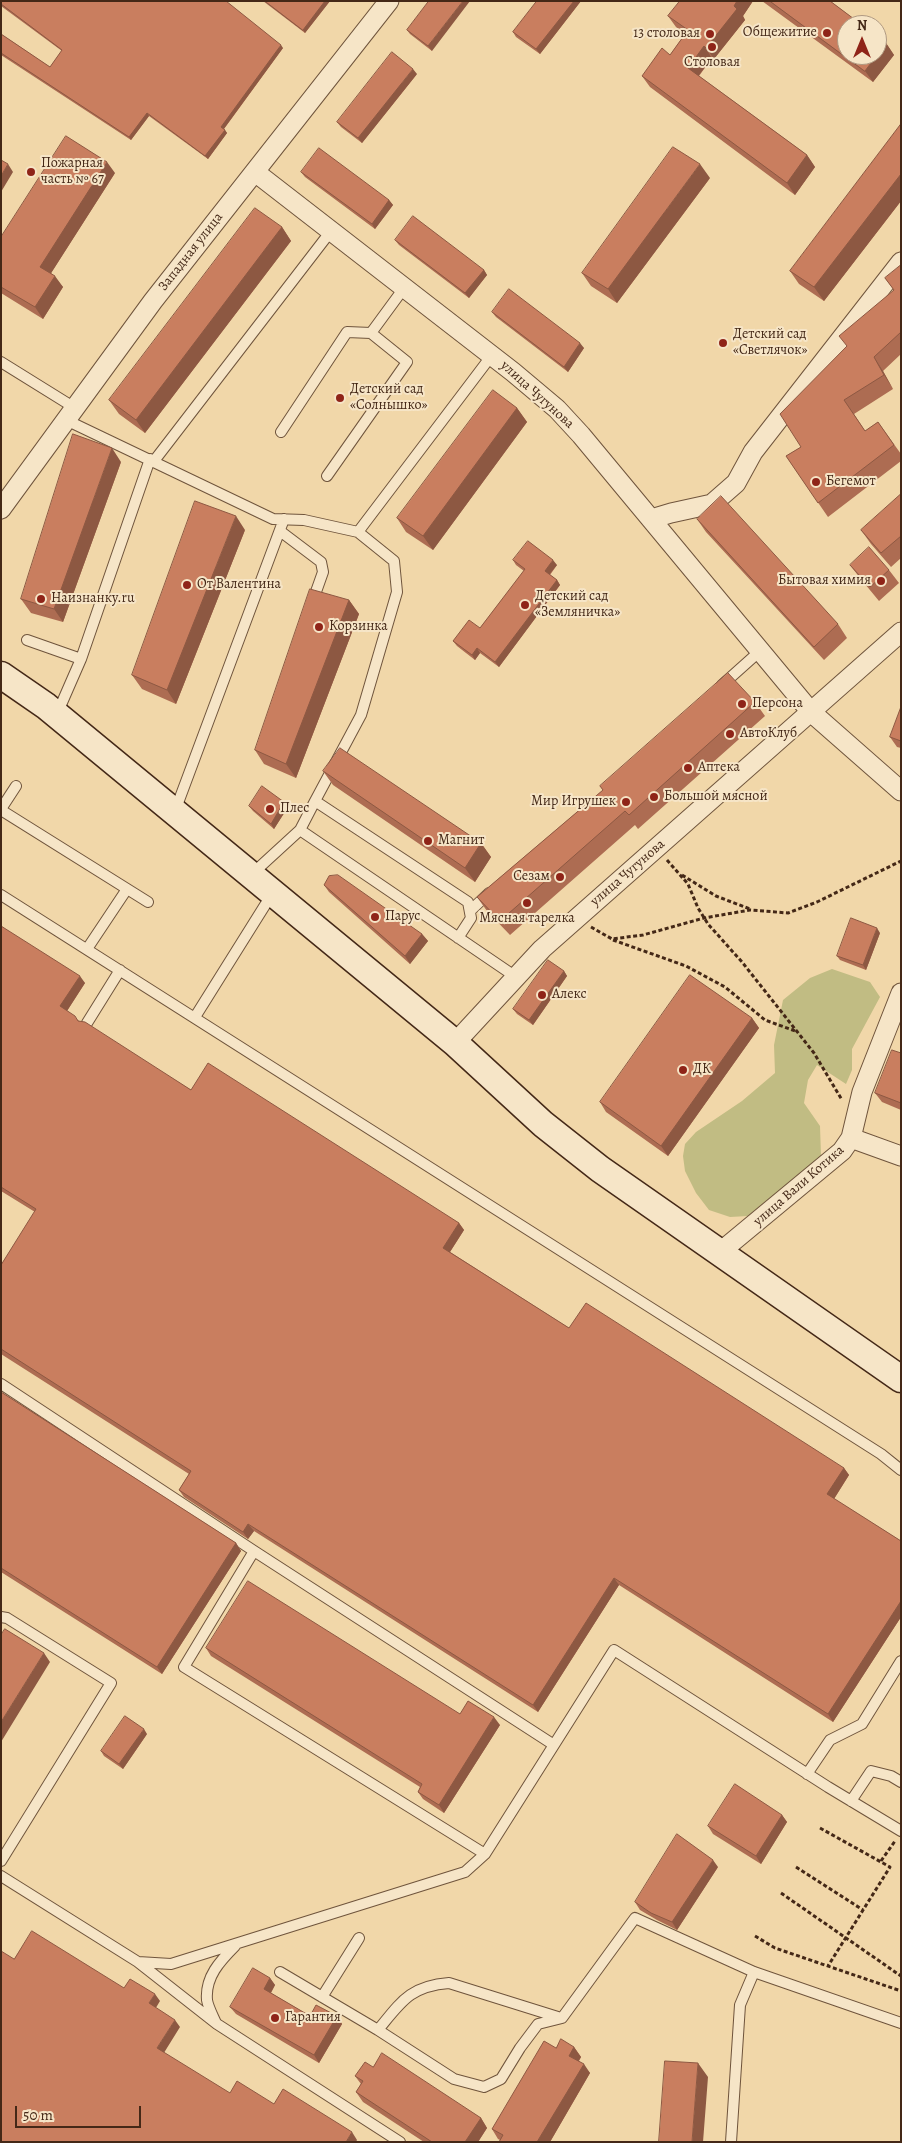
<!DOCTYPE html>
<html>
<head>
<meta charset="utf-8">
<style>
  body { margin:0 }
  #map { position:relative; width:902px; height:2143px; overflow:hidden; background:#f1d7a9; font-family:Alegreya,serif }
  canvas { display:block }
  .frame { position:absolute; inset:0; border:2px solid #442817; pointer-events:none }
  .north { position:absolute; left:837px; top:15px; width:50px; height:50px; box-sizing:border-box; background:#f6e5c7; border:1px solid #af9981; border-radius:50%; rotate:0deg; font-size:14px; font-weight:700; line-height:20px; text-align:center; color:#442817 }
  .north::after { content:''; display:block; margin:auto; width:18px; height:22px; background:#8f2418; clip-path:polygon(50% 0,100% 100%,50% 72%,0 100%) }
  .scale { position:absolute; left:15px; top:2106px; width:126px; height:22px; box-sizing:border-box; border:2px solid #442817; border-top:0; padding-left:6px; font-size:15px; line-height:18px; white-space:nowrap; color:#442817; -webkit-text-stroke:4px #f6e5c7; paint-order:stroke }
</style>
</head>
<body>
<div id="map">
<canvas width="902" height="2143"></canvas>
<div class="frame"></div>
<div class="north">N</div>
<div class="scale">50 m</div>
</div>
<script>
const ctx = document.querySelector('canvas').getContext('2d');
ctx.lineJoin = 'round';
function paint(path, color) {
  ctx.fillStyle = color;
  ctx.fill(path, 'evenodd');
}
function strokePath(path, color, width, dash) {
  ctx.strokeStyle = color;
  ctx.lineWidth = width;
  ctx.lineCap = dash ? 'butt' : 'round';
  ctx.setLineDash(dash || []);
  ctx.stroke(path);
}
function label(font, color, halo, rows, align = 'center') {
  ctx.font = font + ' Alegreya,serif';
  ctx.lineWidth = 4;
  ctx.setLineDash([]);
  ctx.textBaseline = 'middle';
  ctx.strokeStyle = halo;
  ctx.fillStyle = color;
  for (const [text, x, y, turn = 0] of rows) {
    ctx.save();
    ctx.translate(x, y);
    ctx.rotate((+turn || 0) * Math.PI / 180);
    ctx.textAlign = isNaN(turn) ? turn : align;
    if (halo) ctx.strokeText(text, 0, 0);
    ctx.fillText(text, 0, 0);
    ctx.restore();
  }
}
const green = new Path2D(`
  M832 969 870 982 880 997 852 1049V1070L846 1084 817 1065 808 1080 804 1103 820 1126 821 1156 748 1216 730 1217 709 1210 696 1193 685 1171 683 1156 685 1144 696 1132 742 1101 775 1073 774 1045 783 1000 810 978Z`);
const path = new Path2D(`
  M667 860 688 884 698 908 708 924 742 962 814 1053 842 1100
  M682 875 716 896 750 909
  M591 927 612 939 643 935 704 918 750 910 788 913 817 902 901 861
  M613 940 686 966 725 987 765 1020 798 1032
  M820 1828 890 1867 828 1966
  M881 1861 895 1841
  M796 1867 863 1910
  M781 1893 901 1976
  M755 1936 775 1948 901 1991`);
const service = new Path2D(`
  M1 362 75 408
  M66 420 273 519 304 520 358 532 394 561 397 592 361 715 315 801
  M281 432 347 332 371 333
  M154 461 331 231
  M327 476 407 362 371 333 404 288
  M280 531 321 562 323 572 312 603
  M358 532 492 355
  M27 640 81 659
  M722 685 760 651
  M57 714 81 659 150 459
  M1 809 16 786
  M1 810 148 902
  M175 811 284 519
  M300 830 315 801 468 902 471 918 458 938
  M252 874 300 830 516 977
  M1 895 881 1454 901 1470
  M470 911 489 893
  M87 949 127 889
  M195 1017 272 894
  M87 1023 120 970
  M1 1384 254 1551 554 1745
  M254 1551 184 1667 485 1854
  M1 1617 7 1618 111 1683 1 1861
  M807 1774 830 1740 862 1724 901 1661
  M851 1801 871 1771 891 1776 901 1782
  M1 1876 138 1962 217 2024 400 2142
  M138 1962 171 1964 465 1872 485 1854 614 1650 828 1787 901 1831
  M280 1972 378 2030 454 2079 484 2087 501 2079 520 2048 538 2024 562 2018 635 1918 754 1972 901 2023
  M322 1997 359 1938
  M216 2023C213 2016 208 2007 207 2000 205 1977 220 1961 235 1946
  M378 2030C401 2002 410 1986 449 1983L561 2018
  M731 2142 740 2005 754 1972`);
const minor = new Path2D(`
  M255 172 513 372 557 409 581 435 811 712 901 791
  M1 509 153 301 389 1
  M651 519 671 513 712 504 736 483 753 452 901 262
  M455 1043 542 949 901 632
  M851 1138 901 1156
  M719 1253 842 1151 851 1138 862 1092 901 993`);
const secondary = new Path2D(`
  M1 675 46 706 455 1043 543 1124 600 1169 901 1379`);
const wall = new Path2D(`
  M1 1 283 48 224 129 227 133 208 159 149 116 131 140 1 55V34L50 67 62 51 1 6Z
  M263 1H330L305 33Z
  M429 1 432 51 410 34 407 30Z
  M537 1H581L540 54 516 37 513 32Z
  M680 1H753L743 16 745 20 714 59 712 58 699 76 807 155 815 167 795 195 650 87 642 76 670 55 685 34 676 27 668 16Z
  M762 1H830L886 43 894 55 873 82Z
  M417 74 362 143 341 127 337 122Z
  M901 124V201L824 301 799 284 790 271Z
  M301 172 389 200 393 205 375 229 305 177Z
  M115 173 51 273 63 287 43 319 1 293V237Z
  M710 178 617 303 591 286 582 273Z
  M282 227 291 241 145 433 119 414 109 400Z
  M395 240 484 270 487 275 469 298 399 245Z
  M901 265V354L883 371 893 389 854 414 865 431 878 422 901 454V461L828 517 786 456 801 447 847 346 894 290 885 278Z
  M492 312 584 348 568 372 496 317Z
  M517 408 527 422 433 550 406 532 397 518Z
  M121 462 63 622 31 613 21 599Z
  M901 494V558L891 567 871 544 861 530Z
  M697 519 838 624 847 638 824 660 706 532Z
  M245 530 176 704 142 689 132 675Z
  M513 560 557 565 550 575 557 580 560 585 499 667 480 653 475 660 457 646 453 641 480 628 524 571 516 565Z
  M850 565 889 570 899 583 879 601 860 578Z
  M349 600 359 614 296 778 264 764 255 750Z
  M755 702 765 716 638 829 635 825 510 935 487 911 477 897 603 790 600 786Z
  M901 707V748L897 747 890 737Z
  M323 771 481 843 491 857 475 882 333 785Z
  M249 806 288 807 274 829 253 811Z
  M324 885 422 934 428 941 410 964 329 892Z
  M1 926 85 983 67 1011 79 1021 191 1090 459 1223 464 1230 450 1252 569 1328 844 1468 849 1475 834 1499 901 1541V1617L833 1722 619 1585 538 1712 254 1531 248 1539 184 1497 179 1490 189 1474 1 1354V1265L35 1212 1 1191Z
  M880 933 866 970 840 960 837 956Z
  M564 971 567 976 533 1025 517 1014 513 1009Z
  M752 1018 759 1028 668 1156 606 1112 600 1102Z
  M901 1053V1110L882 1102 875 1093Z
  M1 1392 236 1543 241 1551 162 1674 1 1572Z
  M206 1648 460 1714 500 1725 444 1813 423 1799 418 1792 420 1787 211 1656Z
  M147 1734 123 1769 104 1756 101 1751Z
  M782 1815 787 1822 761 1864 713 1834 708 1826Z
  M718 1867 677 1930 657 1920 640 1910 635 1902Z
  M270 1978 275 1985 271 1993 310 2016H337L342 2024 319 2063 236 2014 230 2007Z
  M574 2047 581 2057 579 2061 590 2073 550 2142H499L500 2140 498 2139 492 2129 556 2048Z
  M373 2067 481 2118 487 2128 478 2142H424L363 2102 356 2092 361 2084 355 2076Z`);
const shadedWall = new Path2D(`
  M325 1H330L305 33 303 30Z
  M463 1H470L432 51 428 46Z
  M574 1H581L540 54 536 49Z
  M737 1H753L743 16 745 20 714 59 706 48Z
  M886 43 894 55 873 82 865 71Z
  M281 45 283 48 223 130 221 127Z
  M704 46 712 58 696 79 688 68Z
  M413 69 417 74 362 143 358 138Z
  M147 113 149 116 131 140 129 137Z
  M225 130 227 133 208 159 205 156Z
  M807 155 815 167 795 195 787 183Z
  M107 162 115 173 48 278 40 267Z
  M8 164 13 172 1 192V176Z
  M700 164 710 178 617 303 608 289Z
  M901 174V201L824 301 814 287Z
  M389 200 393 205 375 229 372 224Z
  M282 227 291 241 145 433 136 420Z
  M484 270 487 275 469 298 465 293Z
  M55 276 63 287 43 319 35 307Z
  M580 343 584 348 568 372 564 367Z
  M874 357 883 371 893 389 884 375Z
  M517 408 527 422 433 550 423 536Z
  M112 448 121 462 63 622 54 609Z
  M236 516 245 530 176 704 167 690Z
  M553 560 557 565 548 576 545 571Z
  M557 580 560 585 499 667 495 662Z
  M349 600 359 614 296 778 286 764Z
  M477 648 480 653 475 660 472 655Z
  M284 802 288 807 274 829 271 824Z
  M481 843 491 857 475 882 465 868Z
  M877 928 880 933 866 970 863 965Z
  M422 934 428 941 410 964 405 956Z
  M564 971 567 976 533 1025 529 1020Z
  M80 976 85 983 65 1014 60 1006Z
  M752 1018 759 1028 668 1156 661 1146Z
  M459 1223 464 1230 448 1255 443 1248Z
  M844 1468 849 1475 832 1502 827 1494Z
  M248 1524 254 1531 248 1539 243 1532Z
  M236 1543 241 1551 162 1674 157 1667Z
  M614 1578 619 1585 538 1712 533 1705Z
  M901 1601V1617L833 1722 828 1714Z
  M44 1653 50 1662 1 1742V1722Z
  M494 1717 500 1725 444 1813 439 1805Z
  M144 1729 147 1734 123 1769 119 1764Z
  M782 1815 787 1822 761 1864 756 1856Z
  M713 1860 718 1867 677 1930 672 1922Z
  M270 1978 275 1985 269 1996 264 1989Z
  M155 1994 160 2001 154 2011 149 2003Z
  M337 2016 342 2024 319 2063 314 2055Z
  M175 2020 180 2027 162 2056 157 2048Z
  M574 2047 581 2057 576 2065 569 2056Z
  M698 2063 708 2077 703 2142H692Z
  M584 2064 590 2073 550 2142H537Z
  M481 2118 487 2128 478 2142H465Z
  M352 2132 357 2140 356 2142H346Z`);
const building = new Path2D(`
  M1 1H226L281 45 221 127 225 130 205 156 147 113 129 137 1 53V34L50 67 62 50 1 4Z
  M265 1H325L303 30Z
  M429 1H463L428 46 407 30Z
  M537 1H574L536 49 513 32Z
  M680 1H737L734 6 737 9 706 48 704 46 688 68 807 155 787 183 642 76 662 48 670 55 688 30 668 16Z
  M770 1H830L862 25H847V55H877V36L886 43 865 71Z
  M392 52 413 69 358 138 337 122Z
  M901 124V174L814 287 790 271Z
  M66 136 107 162 40 267 55 276 35 307 1 287V237Z
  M673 147 700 164 608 289 582 273Z
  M319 148 389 200 372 224 301 172Z
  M1 160 8 164 1 176Z
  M255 208 282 227 136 420 109 400Z
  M413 216 484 270 465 293 395 240Z
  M901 265V332L874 357 884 375 844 400 865 431 878 422 894 445 818 503 786 456 801 447 780 414 847 346 839 336 894 290 885 278Z
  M509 289 580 343 564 367 492 312Z
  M493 390 517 408 423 536 397 518Z
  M73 434 112 448 54 609 21 599Z
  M901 494V536L881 553 861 530Z
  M721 496 838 624 814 647 697 519Z
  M195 501 236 516 167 690 132 675Z
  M528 541 553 560 545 571 557 580 495 662 477 648 472 655 453 641 469 620 480 628 525 569 513 560Z
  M869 547 889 570 870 587 850 565Z
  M310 589 349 600 286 764 255 750Z
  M728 673 755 702 629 815 625 811 500 921 477 897 603 790 600 786Z
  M901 707V741L890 737Z
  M340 748 481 843 465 868 323 771Z
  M262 786 284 802 271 824 249 806Z
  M338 875 422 934 405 956 324 885 329 876Z
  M851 918 877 928 863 965 837 956Z
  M1 926 80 976 60 1006 75 1016 78 1021 85 1022 191 1090 208 1063 459 1223 443 1248 569 1328 586 1303 844 1468 827 1494 901 1541V1601L828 1714 614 1578 533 1705 248 1524 243 1532 179 1490 191 1471 1 1349V1265L36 1209 1 1187Z
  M548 960 564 971 529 1020 513 1009Z
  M690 975 752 1018 661 1146 600 1102Z
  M892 1050 901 1053V1103L875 1093Z
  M1 1392 236 1543 157 1667 1 1568Z
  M248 1581 460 1714 468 1701 494 1717 439 1805 418 1792 422 1784 206 1648Z
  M5 1629 44 1653 1 1722V1635Z
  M125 1716 144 1729 119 1764 101 1751Z
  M735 1784 782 1815 756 1856 708 1826Z
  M677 1834 713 1860 672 1922 651 1913 635 1902Z
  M32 1931 124 1988 130 1979 155 1994 149 2003 175 2020 157 2048 230 2093 237 2081 274 2104 283 2089 352 2132 346 2142H1V1951L14 1959Z
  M253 1968 270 1978 264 1989 310 2016 316 2005 337 2016 314 2055 230 2007Z
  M561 2039 574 2047 569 2056 584 2064 537 2142H499L503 2135 492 2129 544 2041 556 2048Z
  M382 2053 481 2118 465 2142H432L356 2092 363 2081 355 2076 365 2062 373 2067Z
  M665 2061 698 2063 692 2142H659Z`);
const markers = [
  [827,33,5,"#8f2418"],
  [710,34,5,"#8f2418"],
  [712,47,5,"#8f2418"],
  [31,172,5,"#8f2418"],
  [723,343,5,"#8f2418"],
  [340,398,5,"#8f2418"],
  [816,482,5,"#8f2418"],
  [881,581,5,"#8f2418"],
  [187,585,5,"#8f2418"],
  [41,599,5,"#8f2418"],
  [525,605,5,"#8f2418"],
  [319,627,5,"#8f2418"],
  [742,704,5,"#8f2418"],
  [730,734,5,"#8f2418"],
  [688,768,5,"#8f2418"],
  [654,797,5,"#8f2418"],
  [626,802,5,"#8f2418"],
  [270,809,5,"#8f2418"],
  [428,841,5,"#8f2418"],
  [560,877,5,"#8f2418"],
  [527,903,5,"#8f2418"],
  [375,917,5,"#8f2418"],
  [542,995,5,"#8f2418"],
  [683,1070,5,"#8f2418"],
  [275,2018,5,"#8f2418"]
];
const poiNames = [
  ["Общежитие",817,33,"right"],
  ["13 столовая",700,34,"right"],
  ["Столовая",712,63,"center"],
  ["Пожарная",41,164],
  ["часть № 67",41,180],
  ["Детский сад",733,335],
  ["«Светлячок»",733,351],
  ["Детский сад",350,390],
  ["«Солнышко»",350,406],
  ["Бегемот",826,482],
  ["Бытовая химия",871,581,"right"],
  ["От Валентина",197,585],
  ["Детский сад",535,597],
  ["«Земляничка»",535,613],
  ["Наизнанку.ru",51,599],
  ["Корзинка",329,627],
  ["Персона",752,704],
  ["АвтоКлуб",740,734],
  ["Аптека",698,768],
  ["Большой мясной",664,797],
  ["Мир Игрушек",616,802,"right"],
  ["Плес",280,809],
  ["Магнит",438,841],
  ["Сезам",550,877,"right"],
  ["Парус",385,917],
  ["Мясная тарелка",527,919,"center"],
  ["Алекс",552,995],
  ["ДК",693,1070],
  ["Гарантия",285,2018]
];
const streetNames = [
  ["Западная улица",191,252,-52],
  ["улица Чугунова",537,395,42],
  ["улица Чугунова",628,873,-41],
  ["улица Вали Котика",799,1186,-41]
];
paint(green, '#c1bc83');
strokePath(service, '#6f543c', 12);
strokePath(minor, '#6f543c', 21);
strokePath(secondary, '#442817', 29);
strokePath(path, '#442817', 3, [4, 2.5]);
strokePath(service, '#f6e5c7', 10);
strokePath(minor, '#f6e5c7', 19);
strokePath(secondary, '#f6e5c7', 26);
paint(wall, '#ad6c52');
paint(shadedWall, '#8d5842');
paint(building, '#c97e5f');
strokePath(building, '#8d5842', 1);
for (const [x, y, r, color] of markers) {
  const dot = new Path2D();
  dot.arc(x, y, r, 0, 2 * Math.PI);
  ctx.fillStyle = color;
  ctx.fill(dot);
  strokePath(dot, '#f6e5c7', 2);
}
label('14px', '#442817', '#f6e5c7', poiNames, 'left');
label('14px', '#442817', '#f6e5c7', streetNames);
</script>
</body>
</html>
